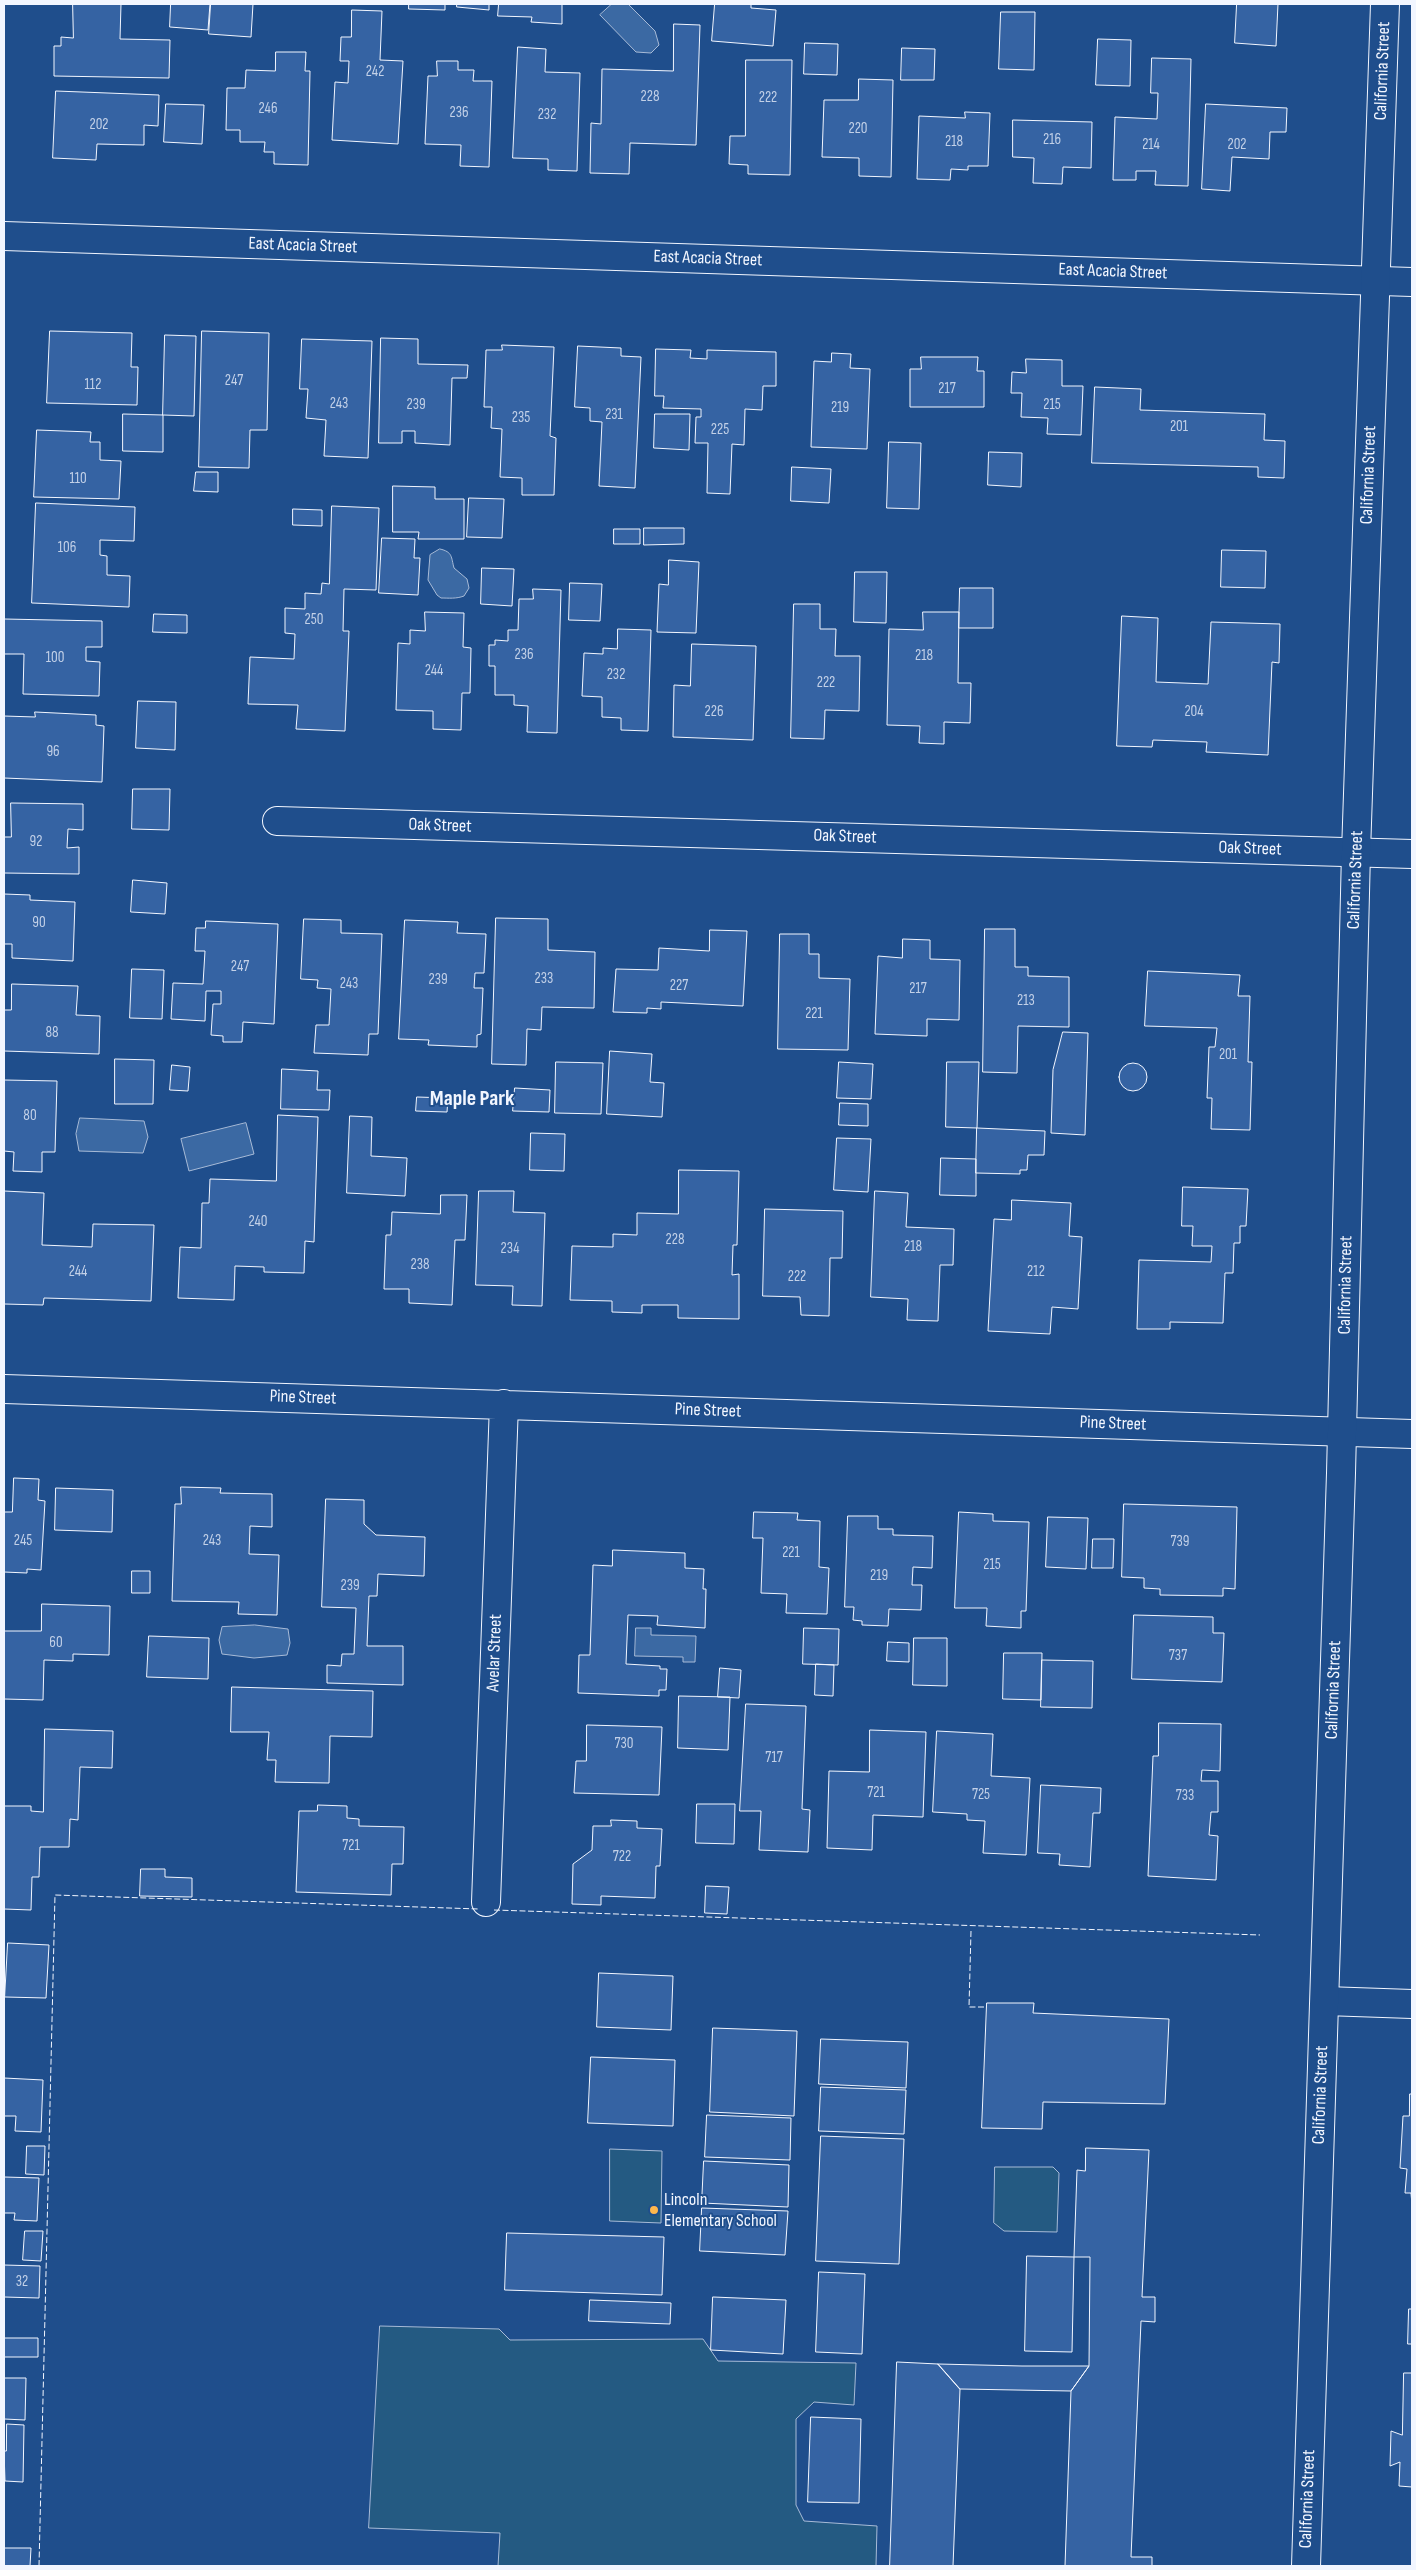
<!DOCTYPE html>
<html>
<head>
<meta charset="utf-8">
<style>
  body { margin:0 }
  #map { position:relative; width:1416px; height:2570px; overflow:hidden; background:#1f4e8c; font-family:"Sofia Sans Condensed",sans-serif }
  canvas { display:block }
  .frame { position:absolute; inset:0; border:5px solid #f2f6ff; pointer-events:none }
</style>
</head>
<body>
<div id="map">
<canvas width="1416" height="2570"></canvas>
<div class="frame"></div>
</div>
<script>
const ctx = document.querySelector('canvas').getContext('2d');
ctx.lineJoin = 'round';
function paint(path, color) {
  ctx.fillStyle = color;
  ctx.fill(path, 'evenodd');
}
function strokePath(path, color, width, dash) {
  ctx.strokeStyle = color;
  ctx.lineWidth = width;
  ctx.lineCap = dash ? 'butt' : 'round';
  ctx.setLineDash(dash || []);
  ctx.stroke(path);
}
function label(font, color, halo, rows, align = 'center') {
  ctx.font = font + ' "Sofia Sans Condensed",sans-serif';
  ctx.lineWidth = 4;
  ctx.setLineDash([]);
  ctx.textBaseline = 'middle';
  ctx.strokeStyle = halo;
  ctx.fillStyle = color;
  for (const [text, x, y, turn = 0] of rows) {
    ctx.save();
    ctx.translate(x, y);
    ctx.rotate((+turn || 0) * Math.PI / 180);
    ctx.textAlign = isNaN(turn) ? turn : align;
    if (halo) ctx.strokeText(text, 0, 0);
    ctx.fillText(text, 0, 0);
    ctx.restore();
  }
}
const green = new Path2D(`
  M610 2149 662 2151 661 2223 610 2221Z
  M995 2167H1053L1059 2173 1057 2232 1004 2231 994 2223Z
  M380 2326 499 2329 510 2340 703 2339 718 2361 856 2363 854 2405 814 2402 796 2419V2505L804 2521 877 2526 876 2566H498L500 2533 369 2528Z`);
const water = new Path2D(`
  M612 4H628L655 31 659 45 651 53 636 52 600 15Z
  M440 549C453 552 451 557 454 568L467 579 469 588 464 596C456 599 449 598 441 598L437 595 428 580 430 555Z
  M80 1118 144 1121 148 1137 143 1153 79 1151 76 1134Z
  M246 1123 254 1154 189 1171 181 1139Z
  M255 1625 288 1629 290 1643 287 1655 254 1658 222 1654 219 1640 222 1627Z
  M636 1628H651V1635L696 1636 695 1662H683V1657L635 1656Z`);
const building = new Path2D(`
  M73 4H121L120 39 170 40 169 78 54 76V46H61V37L73 38Z
  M171 4H210L208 30 170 27Z
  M211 4H253L251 37 209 34Z
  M409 4H445V10L409 9Z
  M457 4H489V10L457 7Z
  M499 4H562V24L531 22 532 17 498 16Z
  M715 4H751V8L776 10 773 46 712 41Z
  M1237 4H1278L1276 46 1235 43Z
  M352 10 382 11 380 60 403 61 398 144 332 140 335 82 348 83 349 61H340L341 37H351Z
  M1001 12H1035L1034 70 999 69Z
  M674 24 700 25 696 145 630 143 629 174 590 173 591 123 601 124 602 69 673 71Z
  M1098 39 1131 40 1130 86 1096 85Z
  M805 43 838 44 837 75 804 74Z
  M518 47 546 49 545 72 580 73 577 171 548 170V159L513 158Z
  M902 48 935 49 934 80H901Z
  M276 52H306L305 71H310L308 165 274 164V152H264L265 142H240V130H226L227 88H245L246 70 275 71Z
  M1152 58 1191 59 1188 186 1155 185 1156 171H1136V180H1113L1115 117 1157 119 1158 93H1151Z
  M746 60H792L790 175 748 174V165L729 164 730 136H745Z
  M437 61H458V70H474L473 81H492L489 167 460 166 461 145 425 144 428 76H437Z
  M859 79 893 80 891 177 859 176V158L822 157 824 100H858Z
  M56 91 159 95 158 126 144 125V145L97 144 96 160 53 158Z
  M166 104 204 105 202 144 164 142Z
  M1206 104 1287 108 1286 132H1270L1269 159 1232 157 1230 191 1202 189Z
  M965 112 990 113 988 166H968V170L951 169 950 180 917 179 919 116 965 118Z
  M1013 120 1092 122 1091 168 1063 167 1062 184 1033 183 1034 158 1013 157Z
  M50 331 132 333 131 367H138L137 405 47 403Z
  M202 331 269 333 267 430H250L249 468 199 467Z
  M165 335 196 336 194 416 163 415Z
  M381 338 418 339V364L468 365 467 378H452L450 445 415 443V431H402V443H379Z
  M302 339 372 341 368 458 324 456 326 420 306 418 308 389H300Z
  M502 345 554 347 550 436 556 438 554 495H522V478L500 477 502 429 491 428 492 407H484L486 350H502Z
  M578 346 621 348V356L641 357 635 488 599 486 602 422 590 421V408L575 407Z
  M656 349 691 350 690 358 707 359V350L776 352V386H763L762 410 745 409 744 445 732 444 730 494 707 493 708 443H695L696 417H701V409L663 408 664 396H655Z
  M832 353 851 354 850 368 870 369 867 449 811 447 814 361 831 362Z
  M921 357H978L977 371H984V407H910V369H921Z
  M1026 359 1062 360V386H1083L1081 435 1047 434 1048 418 1021 417 1022 393H1011L1012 372 1026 373Z
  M1095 387 1141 389 1140 410 1265 414 1264 440 1285 441 1284 478 1258 477V467L1092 463Z
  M123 414 163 415V452L123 451Z
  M655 414H690L689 450 654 448Z
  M37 430 91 432 90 442H100V460L121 461 119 499 34 497Z
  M889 442 921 443 919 509 887 508Z
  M989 452 1022 453 1021 487 988 485Z
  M792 467 831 469 829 503 791 501Z
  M196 472H218V492L194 491Z
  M393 486 435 487V499H464V539H418L419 532H393Z
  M469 498 504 499 502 538 467 537Z
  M36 503 135 507 134 541 100 540V555L107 556V575L130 576 129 607 32 603Z
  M332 506 379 508 376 590 344 589 343 631H349L345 731 296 729 298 705 248 704 250 657 294 659 295 634 285 633V608L305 609V593L321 594 322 583 329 584Z
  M293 509 322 510V526L293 525Z
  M644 528H684V544L644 545Z
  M614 529H640V544H614Z
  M382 538 415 539 414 558H420L418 595 379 593Z
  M1222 550 1266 551 1265 588 1221 587Z
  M669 560 699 562 696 633 657 632 659 584 668 585Z
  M482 568 514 569 512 606 481 604Z
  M855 572H887L886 623 854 622Z
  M570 583 602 584 600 621 569 620Z
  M960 588H993V628H959Z
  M533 589 561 590 557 733 527 732 528 706 514 705V695H495V666H489V645H495V640L508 641V630H518L519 599H533Z
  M794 604H820V629H836L835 656H860L859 711 825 710 824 739 791 738Z
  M425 612 464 613 463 647 471 648 470 693H462L461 730 433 729V711L396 710 398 643 410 644V630L425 631Z
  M923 612H959L958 683H971L970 723 944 722V744L919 743 920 726 887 725 889 629 923 630Z
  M154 614 187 615V633L153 632Z
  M1122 616 1158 618 1156 682 1208 684 1211 622 1280 624 1279 663 1272 662 1268 755 1206 752 1207 742 1153 740 1152 747 1117 746Z
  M4 619 102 621V647H86V661L100 662 99 696 23 694 24 654H4Z
  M618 629 651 630 648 731 621 730V718L602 717V697L582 696 584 653 603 654V648L617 649Z
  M692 644 756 646 753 740 673 737 674 685 690 686Z
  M138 701 176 702 175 750 136 748Z
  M35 712 96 715V725L104 726 102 782 4 778V716L35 717Z
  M133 789H170L169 830 132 829Z
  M11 803 83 804V830L68 829 67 848 79 847V874L4 873V837H11Z
  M133 880 167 883 165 914 131 912Z
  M4 894 30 895V900L75 902 73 961 12 958V944H4Z
  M496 918 548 919V950L595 952 594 1008 542 1007 541 1030 527 1029 526 1065 492 1064Z
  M304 919 341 920V933L382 934 378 1034H369L368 1055 314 1053 316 1025H329L331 989 317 988 318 980 301 979Z
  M405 920 458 922 457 933 486 934 484 973H475L474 988H483L481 1034 477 1035V1047L428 1045 429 1040 399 1039Z
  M206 921 278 924 274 1024 243 1022 242 1042H223V1036L211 1035 213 1004H221V991H206L205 1021 171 1019 173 983 203 984 205 951H195L196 928H205Z
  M985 929H1015V967H1028V976L1069 977V1027L1018 1026 1017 1073 983 1072Z
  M710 930 747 931 743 1006 661 1002V1009L647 1008V1013L613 1012 616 969 658 970 659 948 709 951Z
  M780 934H809V954H819V978L850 979 848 1050 778 1049Z
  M903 939 930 940V959L960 960 959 1020 927 1019V1036L875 1034 878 956 902 958Z
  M132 969 164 970 162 1019 130 1018Z
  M1148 971 1240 975 1238 996H1250L1248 1062H1252L1250 1130 1211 1129 1212 1098H1207L1209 1047H1215L1217 1028 1145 1026Z
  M12 984 78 986 76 1015 100 1016 99 1054 4 1051V1010H11Z
  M1063 1032 1088 1033 1085 1135 1051 1133 1053 1070Z
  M610 1051 652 1054 650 1082 664 1083 662 1117 607 1114Z
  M115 1059 154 1060 153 1104H115Z
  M556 1062 603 1063 601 1114 555 1113Z
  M839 1062 873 1064 871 1099 837 1098Z
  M947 1062H979L977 1128 946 1127Z
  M1119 1077a14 14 0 1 1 28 0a14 14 0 1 1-28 0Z
  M172 1065 190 1067 188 1091 170 1090Z
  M282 1069 318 1071 317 1090H330L329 1110 281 1109Z
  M4 1080 57 1081 55 1152H42V1172L13 1171 14 1152 4 1151Z
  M515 1088 550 1090 549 1112 513 1111Z
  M417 1097 448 1098 447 1112 416 1111Z
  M840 1103 868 1104V1126L839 1125Z
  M278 1115 318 1117 314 1242 305 1241 304 1273 264 1272V1267L235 1266 234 1300 178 1298 180 1247 201 1248 202 1203H209L210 1179 276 1181Z
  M350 1116 372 1117 371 1156 407 1158 405 1196 347 1193Z
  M977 1128 1045 1131 1044 1155H1028L1027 1170H1020V1174L976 1173Z
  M531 1133 565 1134 564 1171 530 1170Z
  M837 1138 871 1139 868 1192 834 1190Z
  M941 1158 976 1159V1196L940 1195Z
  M679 1170 739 1171 737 1245H733L732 1275 739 1274V1319L678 1318V1305H642V1313L612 1312V1301L570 1300 572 1246 613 1247V1234L637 1235V1213L678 1214Z
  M1183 1187 1248 1189 1246 1226H1240V1243H1234L1233 1273H1225L1223 1323 1170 1322V1329H1137L1139 1260 1211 1262 1212 1246H1192L1193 1226H1182Z
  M4 1191 44 1193 42 1245 92 1247 93 1224 154 1225 151 1301 44 1298 43 1305 4 1304Z
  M479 1191H514L513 1212 545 1213 542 1306 512 1305 513 1286 476 1285Z
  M875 1191 908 1193 906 1227 954 1229 953 1265H940L938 1321 907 1320 908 1299 871 1297Z
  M441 1195H467L465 1240H455L452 1305 409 1303V1289H384L386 1235H391L392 1212 440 1214Z
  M1012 1200 1071 1203 1069 1236 1082 1237 1078 1309 1052 1307 1050 1334 988 1331 994 1219 1011 1220Z
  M765 1209 843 1211 842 1258H830L829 1316 801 1315 800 1297 763 1296Z
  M14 1478 39 1479 38 1500 45 1501 41 1570 27 1569V1573L4 1572V1512H12Z
  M181 1487 221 1488 220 1493 272 1494V1527L250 1526 249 1554 279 1555 277 1615 238 1614 239 1602 172 1601 175 1504H181Z
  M56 1488 113 1490 112 1532 55 1530Z
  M326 1499 364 1500V1524L376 1535 425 1537 424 1576 378 1574 377 1596H369L367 1646H403V1685L327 1683V1665L341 1666 342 1654H354L356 1608 322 1607Z
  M1124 1504 1237 1507 1235 1589 1223 1588V1596L1160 1595V1589L1144 1588V1578L1122 1577Z
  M754 1512 798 1513 797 1520 820 1521 819 1567 829 1568 827 1614 786 1613 787 1594 761 1593 763 1538H753Z
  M959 1512 993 1514V1521L1029 1522 1026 1611H1021V1628L986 1626 987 1608H955Z
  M848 1516H878V1529H893V1535L933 1536 932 1568 913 1567 912 1585H922L921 1610 889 1609 888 1626 862 1625V1621L853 1620 854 1607H845Z
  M1048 1517 1088 1518 1086 1569 1046 1567Z
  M1093 1539H1114L1113 1568H1092Z
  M613 1550 685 1553V1568L704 1569 703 1589H706L705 1628 657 1625 658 1616 628 1615 626 1664 660 1666V1669H667L666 1690H659V1696L578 1693 579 1655H590L593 1565 612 1566Z
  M132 1571H150V1593H132Z
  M42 1604 110 1606 109 1655 73 1654V1661L44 1660 43 1700 4 1699V1631H41Z
  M1134 1615 1213 1617V1633H1224L1222 1682 1132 1679Z
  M804 1628 839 1629 838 1665 803 1664Z
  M149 1636 209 1638 208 1679 147 1677Z
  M914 1638H947V1686L913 1685Z
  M888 1642 909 1643V1662L887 1661Z
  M1004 1653H1042L1041 1700 1003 1699Z
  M1042 1660 1093 1661 1092 1708 1041 1707Z
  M816 1664 834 1665 833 1696 815 1695Z
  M720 1668 741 1670 739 1698 718 1697Z
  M232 1687 373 1691 372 1737 330 1736 329 1783 275 1782 276 1760H267L269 1732H231Z
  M679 1696 730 1697 728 1750 678 1748Z
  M746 1704 806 1706 802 1809 810 1810 808 1852 759 1850 761 1811H740Z
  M1159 1723 1221 1724 1220 1771 1202 1770 1201 1781H1218V1812H1211L1209 1835 1218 1836 1216 1880 1148 1876 1153 1756H1158Z
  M587 1725 662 1727 659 1795 574 1793 576 1761H586Z
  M45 1729 113 1731 112 1768 80 1767 78 1820 70 1819 69 1847H40L39 1877H32L31 1910 4 1909V1806H31V1811L43 1812Z
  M870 1730 926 1732 923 1817 873 1815 872 1850 827 1848 829 1771 869 1772Z
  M937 1731 993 1734 991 1776 1030 1778 1026 1855 983 1853 985 1821 967 1820V1814L933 1812Z
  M1041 1785 1101 1788 1100 1813H1093L1090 1867 1059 1865 1060 1854 1038 1853Z
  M697 1804H735L734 1844 696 1843Z
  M318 1805 347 1806V1818L359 1819V1826L404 1827 403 1864H392L391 1895 296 1892 299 1811H317Z
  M611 1820 637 1821V1828L662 1829 660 1866H656L655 1898 601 1896V1905L572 1904 573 1864 592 1850 593 1826H611Z
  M141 1869H165V1877L192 1878V1897L140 1896Z
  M706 1886 729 1887 727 1914 705 1913Z
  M8 1943 49 1945 46 1998 5 1997Z
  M599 1973 673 1976 671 2030 597 2027Z
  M987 2003H1034L1033 2013 1169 2019 1165 2104 1043 2102 1042 2129 982 2128Z
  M713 2028 797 2031 794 2116 710 2112Z
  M821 2039 908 2042 906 2088 819 2084Z
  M591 2057 675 2060 673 2126 588 2123Z
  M4 2078 43 2080 41 2132 15 2131 16 2116H4Z
  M821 2087 906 2090 904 2134 819 2131Z
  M1410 2094H1412V2205L1411 2193H1405L1407 2169 1400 2168 1403 2116H1409Z
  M707 2115 791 2118 790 2160 705 2157Z
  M821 2136 904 2139 899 2264 816 2261Z
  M27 2146H45L44 2175 26 2174Z
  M1086 2148 1149 2150 1142 2297H1155V2322L1141 2321 1131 2557H1152V2566H1065L1071 2391 1089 2366 1090 2257H1074L1077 2170 1085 2171Z
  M704 2161 789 2165 788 2207 702 2203Z
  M4 2177 39 2178 37 2221 14 2220 15 2213H4Z
  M702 2208 788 2211 785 2255 700 2251Z
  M25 2231H43L41 2261 23 2260Z
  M507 2233 664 2237 662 2295 505 2290Z
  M1027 2256 1074 2257 1072 2352 1025 2351Z
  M4 2265 40 2266 39 2298 4 2297Z
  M819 2272 865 2274 862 2354 816 2352Z
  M713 2297 786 2300 783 2354 711 2350Z
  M590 2300 671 2303 670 2324 589 2321Z
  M1409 2309H1412V2344H1408Z
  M4 2338H38V2357H4Z
  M897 2362 938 2364 960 2389 953 2566H890Z
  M938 2364 1022 2366H1089L1071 2391 960 2389Z
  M1404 2373H1412V2487L1399 2486 1400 2462 1390 2466 1391 2431 1402 2435Z
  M4 2378H26L25 2420 4 2419Z
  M811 2417 861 2419 859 2503 808 2502Z
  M7 2424 24 2425 23 2482 5 2481 4 2451H6Z
  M4 2548H31L30 2566H4Z`);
const street = new Path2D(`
  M4 236 1412 282
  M277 821 1412 854
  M4 1389 1412 1434
  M486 1902 504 1404
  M1325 2001 1412 2004`);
const secondary = new Path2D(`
  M1306 2566 1341 1473 1356 852 1385 4`);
const fence = new Path2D(`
  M494 1910 1260 1935
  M971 1931 969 2007H987
  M39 2566 55 1895 479 1909`);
const markers = [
  [654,2210,5,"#ffb74d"]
];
const numberNames = [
  ["242",375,72],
  ["228",650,97],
  ["222",768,98],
  ["246",268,109],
  ["236",459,113],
  ["232",547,115],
  ["202",99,125],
  ["220",858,129],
  ["216",1052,140],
  ["218",954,142],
  ["214",1151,145],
  ["202",1237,145],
  ["247",234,381],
  ["112",93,385],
  ["217",947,389],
  ["243",339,404],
  ["239",416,405],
  ["215",1052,405],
  ["219",840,408],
  ["231",614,415],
  ["235",521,418],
  ["201",1179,427],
  ["225",720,430],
  ["110",78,479],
  ["106",67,548],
  ["250",314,620],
  ["236",524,655],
  ["218",924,656],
  ["100",55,658],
  ["244",434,671],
  ["232",616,675],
  ["222",826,683],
  ["226",714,712],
  ["204",1194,712],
  ["96",53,752],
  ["92",36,842],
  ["90",39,923],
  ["247",240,967],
  ["233",544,979],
  ["239",438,980],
  ["243",349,984],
  ["227",679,986],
  ["217",918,989],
  ["213",1026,1001],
  ["221",814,1014],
  ["88",52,1033],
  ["201",1228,1055],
  ["80",30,1116],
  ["240",258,1222],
  ["228",675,1240],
  ["218",913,1247],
  ["234",510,1249],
  ["238",420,1265],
  ["244",78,1272],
  ["212",1036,1272],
  ["222",797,1277],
  ["245",23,1541],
  ["243",212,1541],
  ["739",1180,1542],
  ["221",791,1553],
  ["215",992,1565],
  ["219",879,1576],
  ["239",350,1586],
  ["60",56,1643],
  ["737",1178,1656],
  ["730",624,1744],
  ["717",774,1758],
  ["721",876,1793],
  ["725",981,1795],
  ["733",1185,1796],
  ["721",351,1846],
  ["722",622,1857],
  ["32",22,2282]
];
const streetNames = [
  ["California Street",1383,71,-88],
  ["East Acacia Street",303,246,2],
  ["East Acacia Street",708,259,2],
  ["East Acacia Street",1113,272,2],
  ["California Street",1369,475,-88],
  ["Oak Street",440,826,2],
  ["Oak Street",845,837,2],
  ["Oak Street",1250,849,2],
  ["California Street",1356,880,-88],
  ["California Street",1346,1285,-89],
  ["Pine Street",303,1398,2],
  ["Pine Street",708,1411,2],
  ["Pine Street",1113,1424,2],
  ["Avelar Street",495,1653,-88],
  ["California Street",1334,1690,-88],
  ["California Street",1321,2095,-88],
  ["California Street",1308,2499,-88]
];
const poiNames = [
  ["Lincoln",664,2200],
  ["Elementary School",664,2221]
];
const districtNames = [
  ["Maple Park",472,1099]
];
paint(green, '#245a82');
strokePath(green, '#a8bbd7', 1);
paint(water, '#3b69a3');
strokePath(water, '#a8bbd7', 1);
paint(building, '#3563a3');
strokePath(building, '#f2f6ff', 1);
strokePath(street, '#f2f6ff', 30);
strokePath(secondary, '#f2f6ff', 30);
strokePath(street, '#1f4e8c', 28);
strokePath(secondary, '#1f4e8c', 28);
strokePath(fence, '#f2f6ff', 1, [6, 2.5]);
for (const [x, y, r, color] of markers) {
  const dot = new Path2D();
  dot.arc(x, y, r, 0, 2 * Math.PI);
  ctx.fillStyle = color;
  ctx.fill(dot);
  strokePath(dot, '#1f4e8c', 2);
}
label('15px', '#c3d1e8', null, numberNames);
label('18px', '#f2f6ff', '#1f4e8c', streetNames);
label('18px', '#f2f6ff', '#1f4e8c', poiNames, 'left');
label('bold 22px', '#f2f6ff', '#1f4e8c', districtNames);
</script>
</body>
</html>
